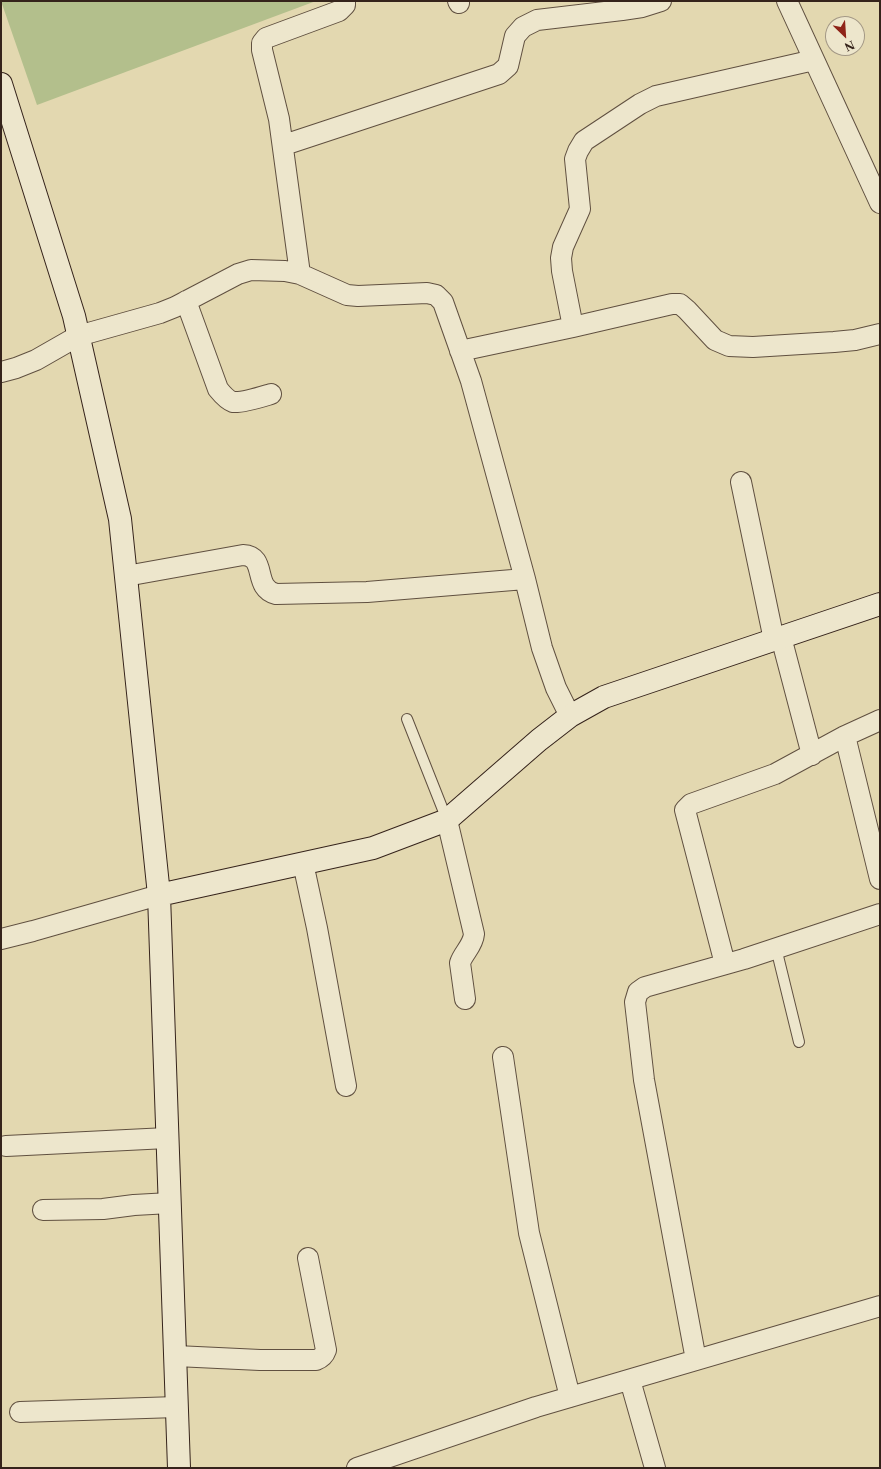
<!DOCTYPE html>
<html>
<head>
<meta charset="utf-8">
<style>
  body { margin:0 }
  #map { position:relative; width:881px; height:1469px; overflow:hidden; background:#e3d8b0; font-family:"Libre Caslon Text",serif }
  canvas { display:block }
  .frame { position:absolute; inset:0; border:2px solid #35231b; pointer-events:none }
  .north { position:absolute; left:825px; top:16px; width:40px; height:40px; box-sizing:border-box; background:#ede6cc; border:1px solid #a39885; border-radius:50%; rotate:155deg; font-size:11px; font-weight:700; line-height:16px; text-align:center; color:#35231b }
  .north::after { content:''; display:block; margin:auto; width:14px; height:18px; background:#8f2418; clip-path:polygon(50% 0,100% 100%,50% 72%,0 100%) }
</style>
</head>
<body>
<div id="map">
<canvas width="881" height="1469"></canvas>
<div class="frame"></div>
<div class="north">N</div>
</div>
<script>
const ctx = document.querySelector('canvas').getContext('2d');
ctx.lineJoin = 'round';
function paint(path, color) {
  ctx.fillStyle = color;
  ctx.fill(path, 'evenodd');
}
function strokePath(path, color, width, dash) {
  ctx.strokeStyle = color;
  ctx.lineWidth = width;
  ctx.lineCap = dash ? 'butt' : 'round';
  ctx.setLineDash(dash || []);
  ctx.stroke(path);
}
const green = new Path2D(`
  M1 1H316L37 105Z`);
const lane = new Path2D(`
  M407 719 447 820
  M776 948 799 1042`);
const street = new Path2D(`
  M458 1 459 3
  M787 1 880 203
  M284 145 499 74 508 66 515 36 523 27 537 20 622 10 642 7 661 1
  M300 274 279 119 262 50V43L266 38 339 11 345 5V1
  M186 301 218 389C222 394 227 400 233 402 243 403 261 397 271 394
  M573 327 562 271 561 258 563 247 580 209 575 159 578 151 584 141 640 104 656 96 814 60
  M460 351 573 327 672 304H680L687 310 715 340 729 346 753 347 834 342 855 340 880 334
  M1 372 16 368 36 360 78 336 160 313 175 307 238 274 251 270 285 271 300 274 347 295 358 296 427 293 436 295 443 302 471 381 525 579 542 648 556 688 570 716
  M741 482 774 640
  M126 576 243 555C268 556 252 588 276 594L367 592 525 579
  M781 637 812 755
  M845 736 880 879
  M447 820 474 934C473 946 463 953 460 963L465 999
  M303 863 317 928 346 1086
  M1 939 33 931 159 895
  M725 964 685 810 691 804 775 774 845 736 880 720
  M503 1057 529 1233 570 1397
  M6 1146 167 1138
  M43 1210 103 1209 134 1205 170 1203
  M176 1356 260 1360H316C321 1358 324 1356 326 1350L308 1258
  M696 1360 644 1080 635 1002 638 992 645 987 744 959 880 914
  M630 1380 655 1468
  M20 1412 177 1407
  M357 1468 536 1407 880 1306`);
const secondary = new Path2D(`
  M1 84 74 316 120 519 159 895 179 1468
  M159 895 373 848 447 820 539 740 570 716 604 697 880 604`);
paint(green, '#b3bf8c');
strokePath(lane, '#605040', 12);
strokePath(street, '#605040', 22);
strokePath(secondary, '#35231b', 24);
strokePath(lane, '#ede6cc', 10);
strokePath(street, '#ede6cc', 20);
strokePath(secondary, '#ede6cc', 22);
</script>
</body>
</html>
